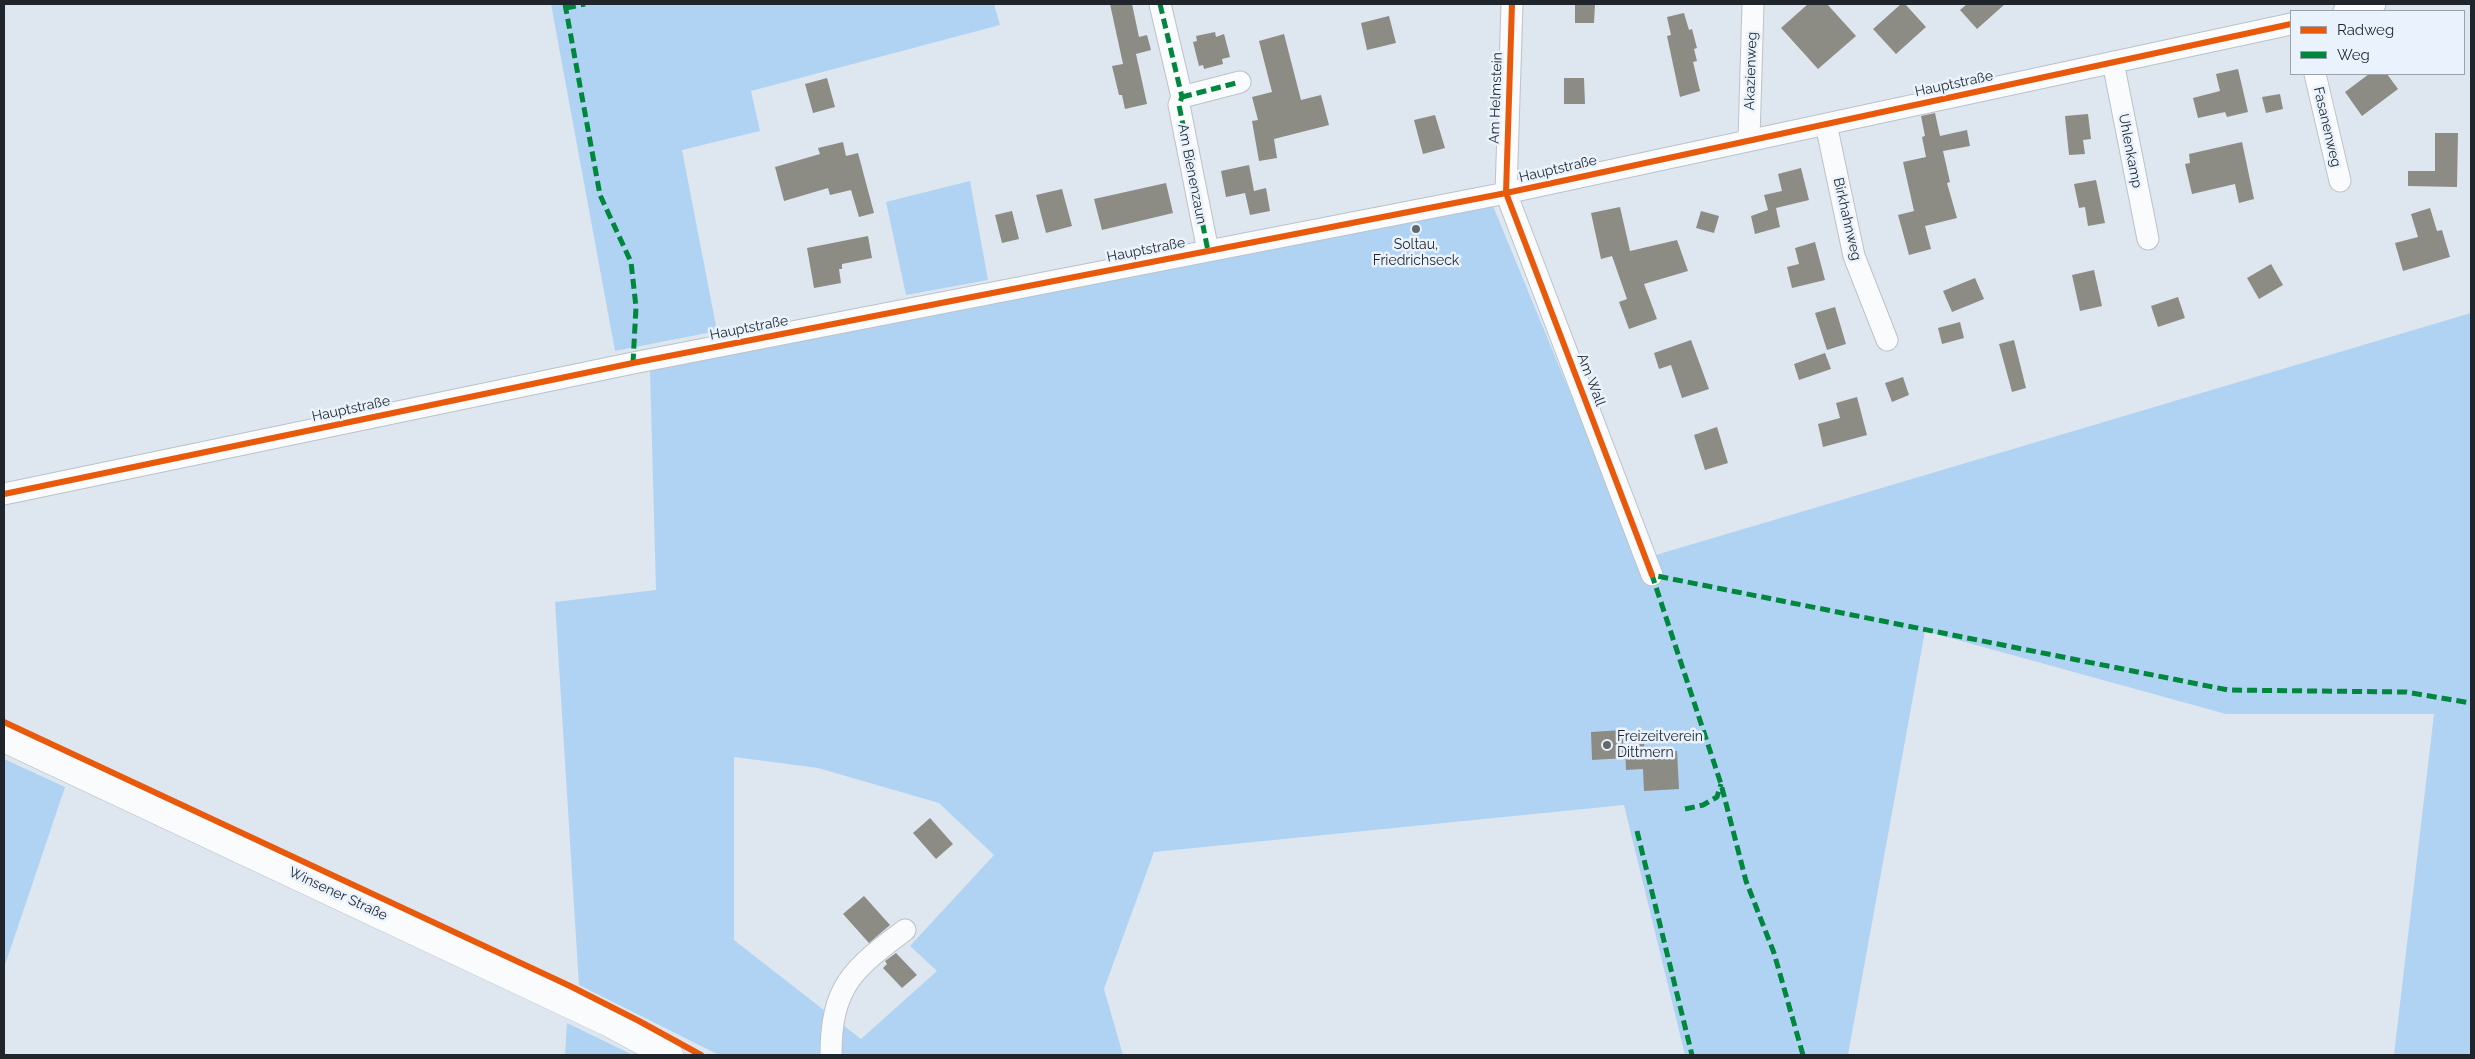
<!DOCTYPE html>
<html>
<head>
<meta charset="utf-8">
<style>
  body { margin:0 }
  #map { position:relative; width:2475px; height:1059px; overflow:hidden; background:#dee7ef; font-family:Raleway,sans-serif }
  canvas { display:block }
  .frame { position:absolute; inset:0; border:5px solid #1f252b; pointer-events:none }
  .legend { position:absolute; left:2290px; top:10px; width:175px; height:65px; box-sizing:border-box; background:#eaf3fd; border:1px solid #99a1a9; margin:0; padding:6px 9px; list-style:none; font-size:15px; color:#1f252b }
  .legend li { display:flex; align-items:center; gap:10px; height:25px }
  .legend b { width:25px; border:1px solid #99a1a9 }
</style>
</head>
<body>
<div id="map">
<canvas width="2475" height="1059"></canvas>
<div class="frame"></div>
<ul class="legend">
<li><b style="height:6px;background:#e8590c"></b>Radweg</li>
<li><b style="height:6px;background:#00873e"></b>Weg</li>
</ul>
</div>
<script>
const ctx = document.querySelector('canvas').getContext('2d');
ctx.lineJoin = 'round';
function paint(path, color) {
  ctx.fillStyle = color;
  ctx.fill(path, 'evenodd');
}
function strokePath(path, color, width, dash) {
  ctx.strokeStyle = color;
  ctx.lineWidth = width;
  ctx.lineCap = dash ? 'butt' : 'round';
  ctx.setLineDash(dash || []);
  ctx.stroke(path);
}
function label(font, color, halo, rows, align = 'center') {
  ctx.font = font + ' Raleway,sans-serif';
  ctx.lineWidth = 5;
  ctx.setLineDash([]);
  ctx.textBaseline = 'middle';
  ctx.strokeStyle = halo;
  ctx.fillStyle = color;
  for (const [text, x, y, turn = 0] of rows) {
    ctx.save();
    ctx.translate(x, y);
    ctx.rotate((+turn || 0) * Math.PI / 180);
    ctx.textAlign = isNaN(turn) ? turn : align;
    if (halo) ctx.strokeText(text, 0, 0);
    ctx.fillText(text, 0, 0);
    ctx.restore();
  }
}
const green = new Path2D(`
  M551 4H994L1000 25 751 91 760 131 682 150 717 331 615 351Z
  M970 181 988 280 906 295 886 202Z
  M1493 206 1639 560 2471 313V1055H2394L2434 714H2226L1925 631 1848 1055H1685L1624 805 1154 852 1104 989 1123 1055H719L579 985 555 602 656 590 650 370ZM734 757 818 768 939 803 994 855 910 946 937 971 861 1039 734 940Z
  M4 759 65 787 4 968Z
  M567 1023 633 1055H565Z`);
const building = new Path2D(`
  M1110 4H1132L1139 37 1147 35 1151 50 1136 54 1147 104 1125 109 1122 95H1119L1112 66 1123 64Z
  M1575 4H1595L1594 23H1575Z
  M1808 4H1827L1856 36 1818 69 1781 28Z
  M1901 4H1905L1926 27 1896 54 1873 29Z
  M1967 4H2005L1977 29 1960 10Z
  M1684 13 1689 30 1692 29 1697 48 1694 49 1697 61 1693 62 1700 91 1680 97 1667 36 1671 35 1667 17Z
  M1389 16 1396 43 1367 50 1361 23Z
  M1215 32 1216 37 1224 34 1230 57 1222 59 1223 64 1204 69 1203 65 1199 66 1193 42 1197 41 1196 36Z
  M1284 34 1301 100 1321 95 1329 125 1274 139 1277 158 1259 161 1252 121 1258 120 1252 97 1272 92 1259 41Z
  M2238 69 2248 112 2227 117 2225 112 2198 118 2193 98 2220 91 2216 74Z
  M2369 74H2387L2398 89 2362 116 2345 92Z
  M827 78 835 107 813 113 805 84Z
  M1564 78H1584L1585 104H1564Z
  M2280 94 2283 109 2266 113 2262 97Z
  M1935 113 1940 136 1967 130 1970 146 1943 151 1950 182 1947 183 1957 218 1925 226 1931 249 1909 255 1898 215 1914 211 1903 162 1926 157 1922 137 1925 136 1921 116Z
  M2088 114 2091 139 2083 140 2085 154 2069 155 2065 116Z
  M1435 115 1445 148 1423 154 1414 120Z
  M2435 133H2458L2457 187 2408 186V171H2435Z
  M843 142 846 156 858 153 874 213 859 217 851 190 830 195 828 188 784 201 775 167 820 154 818 148Z
  M2242 142 2254 199 2239 203 2235 184 2192 194 2185 164 2190 163 2189 154Z
  M1249 165 1254 191 1266 188 1270 211 1250 215 1245 193 1226 197 1221 171Z
  M1801 168 1809 200 1776 208 1780 227 1755 234 1751 216 1768 210 1764 195 1782 191 1778 174Z
  M2096 180 2105 223 2088 226 2085 207 2079 208 2074 184Z
  M1166 183 1173 213 1102 230 1094 199Z
  M1062 189 1072 226 1046 233 1036 195Z
  M1620 207 1630 251 1677 240 1688 271 1644 284 1657 319 1629 329 1619 302 1627 299 1612 256 1601 259 1591 213Z
  M2430 208 2437 231 2442 230 2450 257 2403 271 2395 243 2418 237 2411 214Z
  M1012 211 1019 239 1002 243 995 215Z
  M1701 211 1719 216 1714 233 1696 228Z
  M868 236 872 258 842 264V269H839L841 283 814 288 807 248Z
  M1815 242 1825 280 1792 288 1787 267 1799 264 1795 248Z
  M2271 264 2283 285 2259 299 2247 278Z
  M2094 270 2102 306 2080 311 2072 275Z
  M1975 278 1984 299 1952 312 1943 291Z
  M2178 297 2185 318 2158 327 2151 306Z
  M1835 307 1846 344 1827 350 1815 313Z
  M1960 322 1964 338 1942 344 1938 328Z
  M1691 340 1709 389 1682 398 1671 365 1659 369 1654 353Z
  M2014 340 2026 388 2012 392 1999 344Z
  M1825 353 1831 369 1799 380 1794 364Z
  M1903 377 1909 395 1892 402 1885 383Z
  M1857 397 1867 435 1823 447 1818 424 1840 418 1836 403Z
  M1717 427 1728 463 1705 470 1694 435Z
  M1623 730 1624 758 1592 760 1591 732Z
  M1644 744 1645 753 1677 751 1679 789 1644 791 1643 769 1626 770 1625 745Z
  M930 818 953 844 936 859 913 833Z
  M864 896 890 925 869 943 843 914Z
  M896 953 917 975 902 988 883 968 887 964 885 961Z`);
const minor = new Path2D(`
  M1160 4 1182 97 1179 105 1208 251
  M1512 4 1506 193 1652 575
  M2344 11 2375 4
  M2113 62 2148 239
  M2315 74 2340 181
  M1182 97 1240 82
  M1826 124 1854 256 1887 340
  M1749 139 1753 4
  M4 494 633 363 1506 193 2291 24
  M831 1055C831 986 853 969 905 930`);
const major = new Path2D(`
  M4 738 608 1022 669 1055`);
const quiet = new Path2D(`
  M565 4 600 195 631 262 636 307 633 363
  M1160 4 1182 97 1179 105 1208 251
  M566 8 585 4
  M1182 97 1240 82
  M1685 809 1703 805 1717 797 1721 784
  M1637 831 1692 1055
  M1803 1055 1774 953 1746 881 1721 784 1652 575 2228 690 2406 692 2471 703`);
const cycleway = new Path2D(`
  M1512 4 1506 193 1652 575
  M4 494 633 363 1506 193 2291 24
  M4 722 570 986 639 1021 701 1055`);
const markers = [
  [1416,229,5,"#626970"],
  [1607,745,5,"#626970"]
];
const streetNames = [
  ["Akazienweg",1751,71,-88],
  ["Hauptstraße",1954,84,-12],
  ["Am Helmstein",1496,98,-88],
  ["Fasanenweg",2327,127,77],
  ["Uhlenkamp",2130,151,79],
  ["Hauptstraße",1558,169,-13],
  ["Am Bienenzaun",1192,174,79],
  ["Birkhahnweg",1847,219,77],
  ["Hauptstraße",1146,250,-11],
  ["Hauptstraße",749,328,-11],
  ["Am Wall",1591,380,69],
  ["Hauptstraße",351,409,-12],
  ["Winsener Straße",338,894,25]
];
const poiNames = [
  ["Soltau,",1416,245],
  ["Friedrichseck",1416,261],
  ["Freizeitverein",1617,737,"left"],
  ["Dittmern",1617,753,"left"]
];
paint(green, '#b1d3f3');
paint(building, '#8c8b84');
strokePath(minor, '#bbc2c8', 23);
strokePath(major, '#bbc2c8', 29);
strokePath(minor, '#fafbfd', 21);
strokePath(major, '#fafbfd', 28);
strokePath(quiet, '#00873e', 5, [10, 5]);
strokePath(cycleway, '#e8590c', 6);
for (const [x, y, r, color] of markers) {
  const dot = new Path2D();
  dot.arc(x, y, r, 0, 2 * Math.PI);
  ctx.fillStyle = color;
  ctx.fill(dot);
  strokePath(dot, '#eaf3fd', 2);
}
label('14px', '#1f252b', '#eaf3fd', streetNames);
label('14px', '#1f252b', '#eaf3fd', poiNames);
</script>
</body>
</html>
